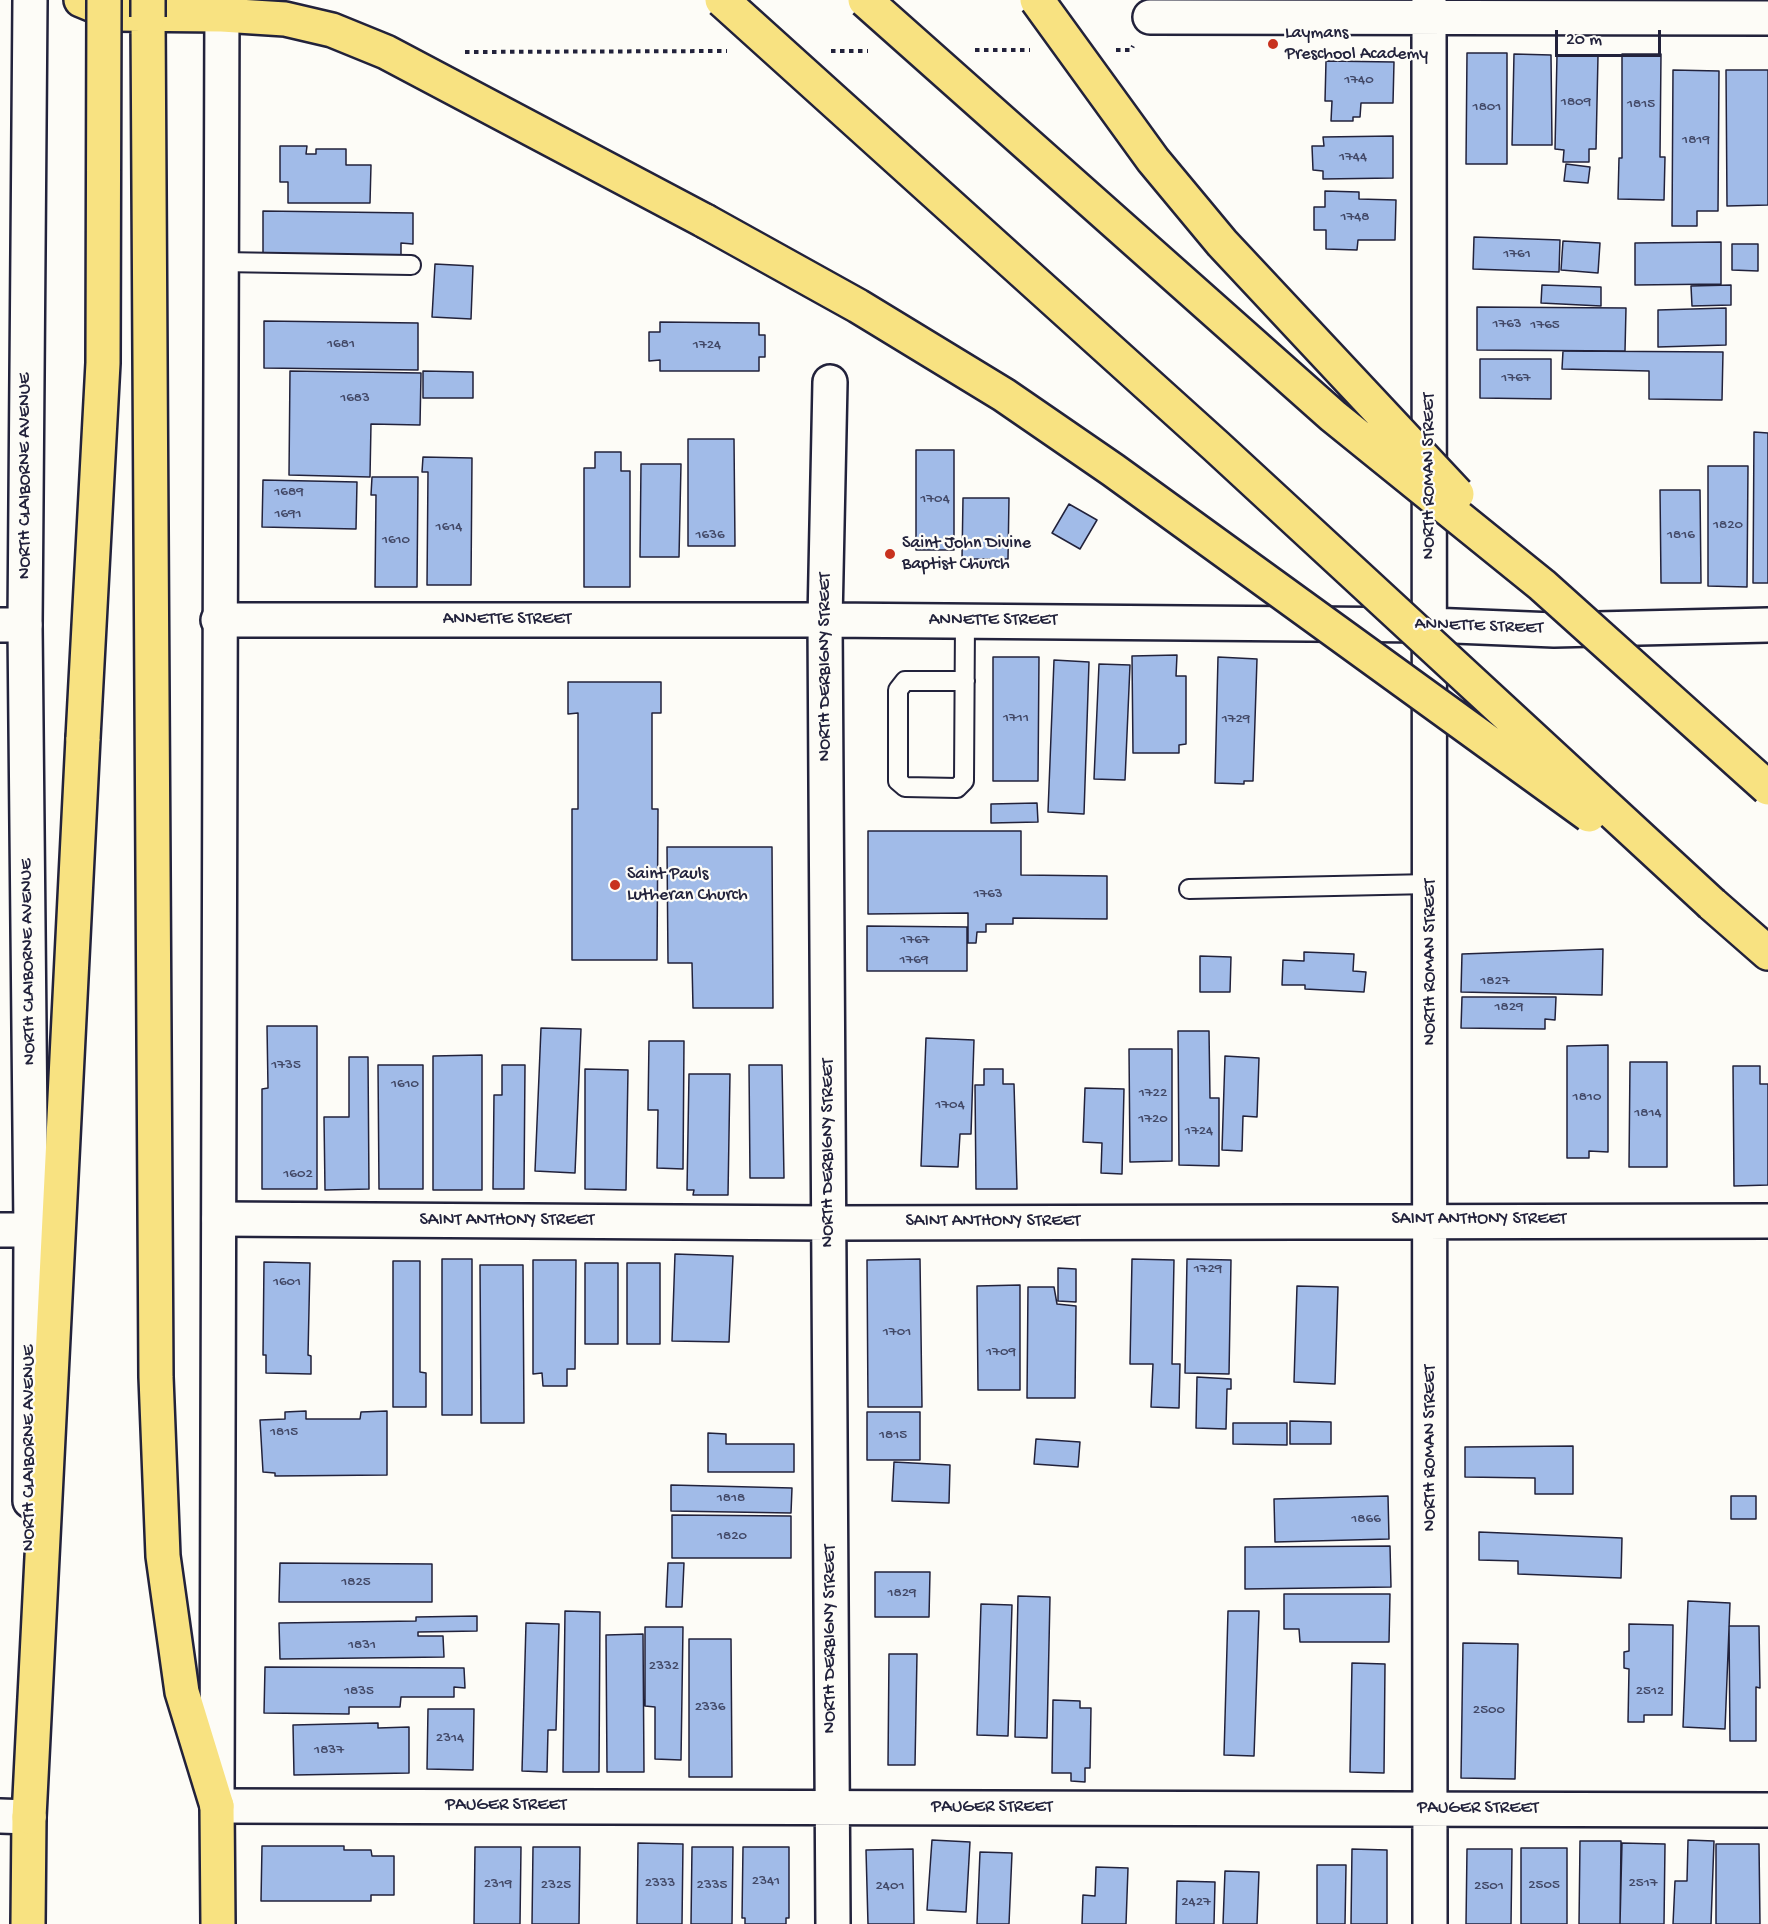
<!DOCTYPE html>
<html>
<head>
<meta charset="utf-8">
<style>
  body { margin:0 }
  #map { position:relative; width:1768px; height:1924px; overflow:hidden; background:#fdfcf7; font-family:"Gochi Hand",sans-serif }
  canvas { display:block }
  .scale { position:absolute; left:1555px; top:30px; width:106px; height:27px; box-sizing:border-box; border:3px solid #22223b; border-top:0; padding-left:8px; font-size:18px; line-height:21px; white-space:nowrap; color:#22223b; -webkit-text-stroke:4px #fdfcf7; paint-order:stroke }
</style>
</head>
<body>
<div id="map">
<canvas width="1768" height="1924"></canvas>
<div class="scale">20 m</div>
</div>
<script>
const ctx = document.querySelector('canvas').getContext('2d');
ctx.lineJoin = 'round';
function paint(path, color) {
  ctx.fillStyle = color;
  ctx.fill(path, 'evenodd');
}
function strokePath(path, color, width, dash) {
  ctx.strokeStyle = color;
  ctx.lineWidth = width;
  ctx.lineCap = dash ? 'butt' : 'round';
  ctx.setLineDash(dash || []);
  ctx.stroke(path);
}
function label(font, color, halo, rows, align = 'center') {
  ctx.font = font + ' "Gochi Hand",sans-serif';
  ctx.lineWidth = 4.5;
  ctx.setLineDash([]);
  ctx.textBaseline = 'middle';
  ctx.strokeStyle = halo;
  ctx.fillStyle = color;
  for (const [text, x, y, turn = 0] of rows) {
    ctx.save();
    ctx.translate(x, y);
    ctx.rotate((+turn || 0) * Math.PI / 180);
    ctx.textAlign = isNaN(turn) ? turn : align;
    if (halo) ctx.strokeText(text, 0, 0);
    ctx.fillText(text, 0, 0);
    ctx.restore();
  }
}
const building = new Path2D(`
  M1467 53H1507V164H1466Z
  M1514 54 1551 55 1552 145H1512Z
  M1622 54H1661L1660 157H1665L1664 200 1618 199 1619 158H1622Z
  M1557 55 1598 56 1596 149H1589V162H1563L1564 150 1555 149Z
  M1326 61 1394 62 1393 103H1361L1360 117H1353V121H1331L1332 101H1325Z
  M1673 70 1719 71 1718 211H1697V226H1672Z
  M1726 70H1768V205L1727 206Z
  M1393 136V178L1323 179V171L1313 170 1312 146H1324L1323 137Z
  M280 146H307L306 154H316V149H346V165H371L370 203H288V182H280Z
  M1566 164 1590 167 1588 183 1564 181Z
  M1325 191 1359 192V199L1396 200 1395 240H1358L1357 250 1326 249V230H1314V207H1325Z
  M263 211 413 213V244L401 243V256L263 254Z
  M1474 237 1560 240 1559 272 1473 269Z
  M1563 241 1600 243 1598 273 1561 270Z
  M1721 242V284L1635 285V243Z
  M1732 244H1758V271L1732 270Z
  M435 264 473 266 471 319 432 317Z
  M1542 285 1601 287V306L1541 303Z
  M1731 285V305L1692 306 1691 286Z
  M1477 307 1626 308 1625 351 1477 350Z
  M1726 308V345L1658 347V310Z
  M264 321 418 323V370L264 368Z
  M660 322 759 323V335H765V357H759V371H660V360L649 361V332H660Z
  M1563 351 1723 352 1722 400 1649 399V371L1562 369Z
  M1480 359H1551V399L1480 398Z
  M290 371 421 373 420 425 371 424 370 477 289 475Z
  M423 371 473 372V398H423Z
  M1754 432 1768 433V583H1753Z
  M688 439H734L735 546H688Z
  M916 450H954V550H916Z
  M595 452H621V471H630V587H584V468H595Z
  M423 457 472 458 471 585H427L428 472H422Z
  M641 464H681L679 557H640Z
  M1708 466H1748L1747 587 1708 586Z
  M372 477H418L417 587H375L376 495H371Z
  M263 480 357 482 356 529 262 527Z
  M1660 490H1700L1701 583H1661Z
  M963 498H1009L1008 559H962Z
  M1069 504 1097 520 1080 549 1052 533Z
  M1177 655 1176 676H1186V744L1179 745V753H1133L1132 656Z
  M993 657H1039L1038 781H993Z
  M1218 657 1257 659 1253 781H1244V784L1215 783Z
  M1054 660 1089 662 1084 814 1048 812Z
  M1099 664 1130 665 1125 780 1094 779Z
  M568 682H661V713H652V809H658L657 960H572V809H578V713L568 714Z
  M1037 803 1038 822 991 823V804Z
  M868 831H1021V875L1107 876V919L1013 918V924H986V932H977L976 943H968V913L868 914Z
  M667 847H772L773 1008H693L692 963H668Z
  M867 926 967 927V971H867Z
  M1603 949 1602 995 1461 992 1462 954Z
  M1304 952 1354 954 1353 971 1366 972 1364 992 1305 989V985H1282L1283 960 1304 961Z
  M1200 956 1231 957 1230 992H1200Z
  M1462 997H1556L1555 1020 1545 1019V1029L1461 1028Z
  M267 1026H317V1189H262V1089L268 1088Z
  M541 1028 581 1029 575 1173 535 1171Z
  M1178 1031H1209L1210 1098H1219V1166L1179 1165Z
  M926 1038 974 1040 971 1134H960L958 1167 921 1166Z
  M649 1041H684L683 1169 657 1168 658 1110H648Z
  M1608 1045V1152L1589 1151V1158H1567V1046Z
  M1129 1049H1172V1161L1130 1162Z
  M482 1055V1190H433V1056Z
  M1225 1056 1259 1058 1257 1117 1243 1116 1242 1151 1222 1150Z
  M349 1057H368L369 1189 325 1190 324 1117H349Z
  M1630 1062H1667V1167H1629Z
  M378 1065H423V1189H379Z
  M502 1065H525L524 1189H493L494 1095H502Z
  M749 1065H782L784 1178H750Z
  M1733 1066H1760V1084H1768V1185L1734 1186Z
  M585 1069 628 1070 626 1190 585 1189Z
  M984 1069H1003V1084H1014L1017 1189H976L975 1085H984Z
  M689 1074H730L728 1195H693L694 1190H687Z
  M1085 1088 1124 1089 1122 1174 1101 1173 1102 1143 1083 1142Z
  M675 1254 733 1256 729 1342 672 1341Z
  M442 1259H472V1415H442Z
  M920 1259 922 1407H868L867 1260Z
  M1132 1259 1174 1260 1172 1364H1180L1179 1408 1151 1407 1153 1364H1130Z
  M1187 1259 1231 1260 1229 1374 1185 1373Z
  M533 1260H576L575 1369H567V1386H543L542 1373 533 1374Z
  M393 1261H420V1372L426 1373V1407H393Z
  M264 1262 310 1263 308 1355 311 1356V1374L266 1373V1355H263Z
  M585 1263H618V1344H585Z
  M627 1263H660V1344H627Z
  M480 1265H523L524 1423H481Z
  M1058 1268 1076 1269V1302L1058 1301Z
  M1020 1285V1390H978L977 1286Z
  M1297 1286 1338 1287 1335 1384 1294 1382Z
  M1028 1287H1054L1057 1304 1076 1306 1075 1398H1027Z
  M1197 1377 1231 1379V1389H1227L1226 1429 1196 1428Z
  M306 1411V1419H360L361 1412 387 1411V1475L275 1476V1473L263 1472 260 1420 285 1419V1412Z
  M867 1412H920V1460H867Z
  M1290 1421 1331 1422V1444H1290Z
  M1233 1423H1287V1445L1233 1444Z
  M708 1433 726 1434V1444H794V1472H708Z
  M1036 1439 1080 1442 1078 1467 1034 1464Z
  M1573 1446V1494H1535V1478L1465 1477V1447Z
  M894 1462 950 1465 949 1503 892 1501Z
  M671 1485 792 1488 791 1513 671 1511Z
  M1388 1496 1389 1539 1275 1542 1274 1499Z
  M1731 1496H1756V1519H1731Z
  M672 1515 791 1516V1558H672Z
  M1479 1532 1622 1538 1621 1578 1518 1574V1561L1479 1560Z
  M1390 1546 1391 1587 1245 1589V1547Z
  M280 1563 432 1564V1602H279Z
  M668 1563H684L682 1607H666Z
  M875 1572H930L929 1617H875Z
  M1284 1594H1390L1389 1642H1300L1299 1629H1284Z
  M1018 1596 1050 1597 1047 1738 1015 1737Z
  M1688 1601 1730 1603 1725 1729 1683 1727Z
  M981 1604 1012 1605 1008 1736 977 1735Z
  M565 1611 600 1612 599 1772H563Z
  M1228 1611H1259L1254 1756 1224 1755Z
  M477 1616V1631L418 1632V1636H443L444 1657 280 1659 279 1623 416 1621V1617Z
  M526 1623 559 1624 556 1730H548L547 1772 522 1771Z
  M1629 1624 1673 1625 1672 1715H1644V1722H1628L1629 1669 1624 1668V1652L1629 1651Z
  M1729 1626H1759L1760 1688 1756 1687V1741H1730Z
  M645 1627H683L681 1760 655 1759V1707L645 1706Z
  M643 1634 644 1772H607L606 1635Z
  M689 1639H731L732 1777H689Z
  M1463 1643 1518 1644 1515 1779 1461 1778Z
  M889 1654H917L915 1765H888Z
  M1352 1663 1385 1664 1384 1773 1350 1772Z
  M265 1667 464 1668 465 1688 454 1687V1697H401L400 1707H349V1714L264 1713Z
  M1053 1700 1080 1701V1708H1091L1090 1768H1085V1782L1071 1781V1773H1052Z
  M428 1709H474L473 1770 427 1769Z
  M378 1723V1728L409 1727V1773L294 1775 293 1725Z
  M932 1840 970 1842 966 1912 927 1910Z
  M1688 1840 1714 1841 1711 1924H1673L1675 1881H1687Z
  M1580 1841H1621L1620 1924H1579Z
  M638 1843 683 1844 682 1924H637Z
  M1622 1843 1665 1844 1664 1924H1620Z
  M1716 1844H1759L1760 1924H1716Z
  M262 1846H344V1850H371L372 1856H394V1895H371V1901H261Z
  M475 1847H521L520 1924H474Z
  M533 1847H580L579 1924H532Z
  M692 1847H733L732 1924H691Z
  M743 1847H789V1918H786V1924H745V1918H742Z
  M1521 1848H1567V1924H1521Z
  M913 1849 914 1924H868L866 1850Z
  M1352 1849 1387 1850V1924H1351Z
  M1467 1849H1512L1511 1924H1466Z
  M980 1852 1012 1853 1009 1924H977Z
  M1317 1865H1346L1345 1924H1317Z
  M1096 1867 1128 1868 1126 1924H1082L1083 1895 1095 1896Z
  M1225 1871 1259 1872 1257 1924H1223Z
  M1177 1881 1215 1882 1214 1924H1176Z`);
const path = new Path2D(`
  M975 50H1030
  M1116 50H1131L1133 46
  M831 51H868
  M465 52 727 51`);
const lane = new Path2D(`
  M220 262 411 265
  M965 681H905L898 690V781L905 787 957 788 964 781 965 621
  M1189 889 1431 884`);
const street = new Path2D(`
  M1429 0 1430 1924
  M1150 17 1768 18
  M830 382 825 620 833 1924
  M218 620H825L1430 625 1554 630 1768 625
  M0 625H25
  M219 1219 830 1223 1768 1221
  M0 1230H31
  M217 1806 1768 1810
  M0 1816 29 1817`);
const secondary = new Path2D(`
  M30 1501 31 1230 25 625 30 0
  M217 1795 222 0`);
const primary = new Path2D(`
  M217 1806 218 1924
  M28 1924 29 1817`);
const highway = new Path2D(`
  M81 0 115 14 222 15 285 19 332 30 386 52 705 221
  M148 17 156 1377 163 1556 182 1692 217 1806
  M1712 904 1768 953
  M29 1817 83 738`);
const highwayBridge = new Path2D(`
  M148 0V17
  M722 0 1216 446 1712 904
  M865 0 1333 416 1542 585 1768 788
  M1037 0 1153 160 1222 243 1457 494
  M705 221 858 306 1004 395 1113 470 1589 815
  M83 738 103 363 104 0`);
const markers = [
  [1273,44,6,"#c8321e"],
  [890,554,6,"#c8321e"],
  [615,885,6,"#c8321e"]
];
const numberNames = [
  ["1740",1359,81],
  ["1809",1576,103],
  ["1815",1641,105],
  ["1801",1487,108],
  ["1819",1696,141],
  ["1744",1353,158],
  ["1748",1355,218],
  ["1761",1517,255],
  ["1763",1507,325],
  ["1765",1545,326],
  ["1681",341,345],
  ["1724",707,346],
  ["1767",1516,379],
  ["1683",355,399],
  ["1689",289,493],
  ["1704",935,500],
  ["1691",288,515],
  ["1820",1728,526],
  ["1614",449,528],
  ["1636",710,536],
  ["1816",1681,536],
  ["1610",396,541],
  ["1711",1016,719],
  ["1729",1236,720],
  ["1763",988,895],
  ["1767",915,941],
  ["1769",914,961],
  ["1827",1495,982],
  ["1829",1509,1008],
  ["1735",286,1066],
  ["1610",405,1085],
  ["1722",1153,1094],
  ["1810",1587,1098],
  ["1704",950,1106],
  ["1814",1648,1114],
  ["1720",1153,1120],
  ["1724",1199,1132],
  ["1602",298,1175],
  ["1729",1208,1270],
  ["1601",287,1283],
  ["1701",897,1333],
  ["1709",1001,1353],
  ["1815",284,1433],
  ["1815",893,1436],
  ["1818",731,1499],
  ["1866",1366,1520],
  ["1820",732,1537],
  ["1825",356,1583],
  ["1829",902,1594],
  ["1831",362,1646],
  ["2332",664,1667],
  ["1835",359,1692],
  ["2512",1650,1692],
  ["2336",710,1708],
  ["2500",1489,1711],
  ["2314",450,1739],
  ["1837",329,1751],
  ["2341",766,1882],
  ["2333",660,1884],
  ["2517",1643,1884],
  ["2319",498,1885],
  ["2325",556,1886],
  ["2335",712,1886],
  ["2505",1544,1886],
  ["2401",890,1887],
  ["2501",1489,1887],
  ["2427",1196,1903]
];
const poiNames = [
  ["Laymans",1285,34],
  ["Preschool Academy",1285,55],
  ["Saint John Divine",902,544],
  ["Baptist Church",902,565],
  ["Saint Pauls",627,875],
  ["Lutheran Church",627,896]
];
const streetNames = [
  ["NORTH CLAIBORNE AVENUE",26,476,-90],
  ["NORTH ROMAN STREET",1430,476,-90],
  ["ANNETTE STREET",507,620],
  ["ANNETTE STREET",993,621],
  ["ANNETTE STREET",1479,627,2],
  ["NORTH DERBIGNY STREET",826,667,-90],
  ["NORTH CLAIBORNE AVENUE",29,962,-91],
  ["NORTH ROMAN STREET",1431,962,-90],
  ["NORTH DERBIGNY STREET",829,1153,-90],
  ["SAINT ANTHONY STREET",1479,1220],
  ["SAINT ANTHONY STREET",507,1221],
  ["SAINT ANTHONY STREET",993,1222],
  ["NORTH CLAIBORNE AVENUE",30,1448,-90],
  ["NORTH ROMAN STREET",1431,1448,-90],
  ["NORTH DERBIGNY STREET",831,1639,-90],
  ["PAUGER STREET",506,1806],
  ["PAUGER STREET",992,1808],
  ["PAUGER STREET",1478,1809]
];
paint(building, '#a1bbe8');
strokePath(building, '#22223b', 1.5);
strokePath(lane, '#22223b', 22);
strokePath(street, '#22223b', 38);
strokePath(secondary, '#22223b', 38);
strokePath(primary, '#22223b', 38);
strokePath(highway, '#22223b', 38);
strokePath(path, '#22223b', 4, [4.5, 4.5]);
strokePath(lane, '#fdfcf7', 18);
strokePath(street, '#fdfcf7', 33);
strokePath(secondary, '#fdfcf7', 33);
strokePath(primary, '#f8e281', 33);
strokePath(highway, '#f8e281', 33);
strokePath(highwayBridge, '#22223b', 38, []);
strokePath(highwayBridge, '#f8e281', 33);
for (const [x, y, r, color] of markers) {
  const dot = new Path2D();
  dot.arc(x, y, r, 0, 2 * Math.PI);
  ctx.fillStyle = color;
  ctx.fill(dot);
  strokePath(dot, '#fdfcf7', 2);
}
label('15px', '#424866', null, numberNames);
label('18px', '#22223b', '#fdfcf7', poiNames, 'left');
label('18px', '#22223b', '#fdfcf7', streetNames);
</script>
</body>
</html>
